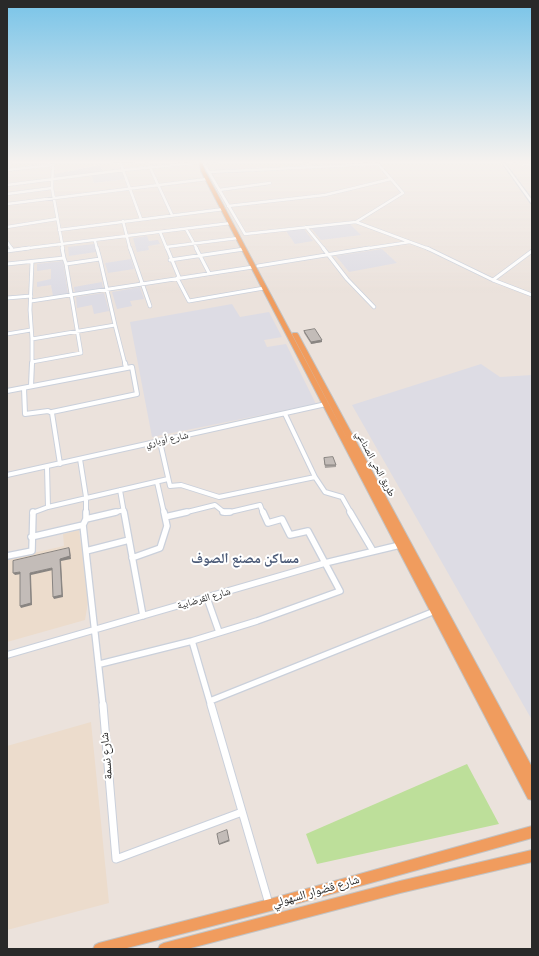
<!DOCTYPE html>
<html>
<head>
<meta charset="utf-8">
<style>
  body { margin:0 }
  #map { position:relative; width:539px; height:956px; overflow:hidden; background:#ebe2dc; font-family:"Roboto Condensed",sans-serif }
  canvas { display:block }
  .frame { position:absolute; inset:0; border:8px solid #292929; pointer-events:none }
</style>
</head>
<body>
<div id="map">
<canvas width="539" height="956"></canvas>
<div class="frame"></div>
</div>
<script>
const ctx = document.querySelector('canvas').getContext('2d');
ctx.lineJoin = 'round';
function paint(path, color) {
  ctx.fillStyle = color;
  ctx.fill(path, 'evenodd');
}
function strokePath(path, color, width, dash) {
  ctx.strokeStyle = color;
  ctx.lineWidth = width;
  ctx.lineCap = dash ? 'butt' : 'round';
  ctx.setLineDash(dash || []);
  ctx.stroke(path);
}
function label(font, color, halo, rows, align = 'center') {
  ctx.font = font + ' "Roboto Condensed","Noto Naskh Arabic",sans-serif';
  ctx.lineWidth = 4;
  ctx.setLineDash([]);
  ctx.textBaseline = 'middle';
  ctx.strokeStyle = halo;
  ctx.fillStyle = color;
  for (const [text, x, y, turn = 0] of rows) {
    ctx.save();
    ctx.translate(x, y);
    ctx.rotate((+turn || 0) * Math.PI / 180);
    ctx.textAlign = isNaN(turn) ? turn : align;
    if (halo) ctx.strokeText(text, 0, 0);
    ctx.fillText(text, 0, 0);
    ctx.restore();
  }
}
const industrial = new Path2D(`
  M99 165 104 172 55 178V174Z
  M122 171 126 179 94 183 91 175Z
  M349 223 361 235 321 240 311 228Z
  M304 229 313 241 295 244 286 231Z
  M147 236 149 241 158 240 160 244 148 246 149 250 137 252 133 238Z
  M94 244 96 252 69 256 68 247Z
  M382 249 397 263 349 272 336 256Z
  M131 259 134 269 108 273 105 263Z
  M63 261 68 294 53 296 51 285 37 287V282L51 279V269L37 271V264Z
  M102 282 103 289 75 293 74 287Z
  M140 287 144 299 130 301 132 306 117 309 112 292Z
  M104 293 109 311 94 314 92 305 77 308 76 297Z
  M232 304 240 317 269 312 282 337 264 340 267 347 286 344 316 404 152 437 130 322Z
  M481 364 500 377 532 375V720L352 405Z`);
const education = new Path2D(`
  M79 530 81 544 84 546 89 596 85 620 7 642V559L64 546 63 534Z
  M91 722 109 903 7 930V746Z`);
const green = new Path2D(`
  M467 764 499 824 317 864 306 834Z`);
const minorFar4 = new Path2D(`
  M113 161H133
  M147 161 172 215
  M305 161 310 168
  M515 161 532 166
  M120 162 141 219
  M203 162 245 234 356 222 410 242 363 249
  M7 170 53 165 52 188 63 249
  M7 170 10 161
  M209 172 378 164 403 193 356 222
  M7 185 124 170 216 161
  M219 190 270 183
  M7 194 52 188
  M7 204 207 179
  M228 206 325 195 391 179
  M123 221 130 249
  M7 227 57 219
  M306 227 324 249
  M186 229 197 249
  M59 230 224 209
  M160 232 167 249
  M95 241 97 249
  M7 242 12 249
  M410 242 429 249
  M166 247 238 238
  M21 249 231 223
  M241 249H244`);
const minorFar3 = new Path2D(`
  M11 248 12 250
  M62 248 64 258
  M130 248 150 306
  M167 248 179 277
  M196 248 209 273
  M323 248 347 279 374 307
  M427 248 493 280 532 295
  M7 251 29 248
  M170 260 244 249
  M32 262 30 310 32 339 115 325 100 259
  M7 264 64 258 66 264 81 353 32 362V364
  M66 264 100 259 97 248
  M258 266 369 248
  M177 278 189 301 264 288
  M493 280 532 251
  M7 298 31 296
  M31 301 253 267
  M115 325 125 364
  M7 334 31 330
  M32 338V362`);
const minorFar2 = new Path2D(`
  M125 363 126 368
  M31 386 32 363
  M24 388 25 414 48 411 52 413 60 464
  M7 391 132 367 137 394 52 412
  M285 414 315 477
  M160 442 170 486 181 485 219 497 315 477 325 492 342 497 351 513
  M80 459 86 497V513
  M7 475 326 404
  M157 482 164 513
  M120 490 124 513
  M48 507 168 479
  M32 513 48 507 47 467
  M112 513 124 510
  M183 513 215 505 225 513
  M226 513 260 505 263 513`);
const minorFar1 = new Path2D(`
  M86 512V519
  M124 512 143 616
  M223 512H230
  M350 512 373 551
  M165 517 187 512
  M86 519 83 525 103 706
  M86 519 116 512
  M31 537 83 525
  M86 551 129 540
  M7 556 32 551 33 512
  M132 558 160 548 167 526 164 512
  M207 598 219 632
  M192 641 211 706
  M7 655 325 563 400 545
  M100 664 192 641 257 621 340 591 308 531 290 535 282 519 268 523 263 512
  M210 701 435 611`);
const minor = new Path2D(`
  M103 705 116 859 242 812
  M211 705 269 904`);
const tertiary = new Path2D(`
  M501 161H503L532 200V203H531Z`);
const trunk = new Path2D(`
  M199 161 202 162 205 171 350 444 292 334 293 333H297L298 334 532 767V782H531L532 784V800L528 799 201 171Z
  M532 826V838L270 911 123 949H93L95 945 99 943 270 899Z
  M532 850V862L400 893 187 949H158L160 945 164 943 400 881Z`);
const wall = new Path2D(`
  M304 331 322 342 311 344 304 333Z
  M324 458 336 465V467L325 468 324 460Z`);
const shadedWall = new Path2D(`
  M322 340V342L311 344V342Z
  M69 548 70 550 71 559 61 561 63 597 54 599 53 597 60 559Z
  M52 568 53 570 31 575 32 605 21 608 20 606 30 573Z
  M20 572 21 574 15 575 13 573Z
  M229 840 230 841 219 845V844Z`);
const building = new Path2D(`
  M315 329 322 340 311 342 304 331Z
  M333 457 336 465H325L324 458Z
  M69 548 70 556 60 559 62 595 53 597 52 568 30 573 31 603 20 606V572L13 573V561Z
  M227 830 229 840 219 844 217 834Z`);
const streetNames = [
  ["شارع أوباري",167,440,-12],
  ["طريق الحي الصناعي",375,464,62],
  ["شارع القرضابية",204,599,-16]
];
const nearStreetnames = [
  ["شارع نسمة",107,756,-95],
  ["شارع قضوار السهولي",316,892,-16]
];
const districtNames = [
  ["مساكن مصنع الصوف",245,559]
];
paint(industrial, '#dddce4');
paint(education, '#ecdccc');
paint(green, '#bddf9a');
strokePath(minorFar4, '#cad0db', 3.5);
strokePath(minorFar3, '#cad0db', 4.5);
strokePath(minorFar2, '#cad0db', 6);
strokePath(minorFar1, '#cad0db', 8);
strokePath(minor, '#cad0db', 9);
strokePath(tertiary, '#cad0db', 2.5);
strokePath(trunk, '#c3c3c3', 2);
strokePath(minorFar4, '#fff', 2.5);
strokePath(minorFar3, '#fff', 3);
strokePath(minorFar2, '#fff', 4);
strokePath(minorFar1, '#fff', 5.5);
strokePath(minor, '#fff', 7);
paint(tertiary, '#fff');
paint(trunk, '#f09c5e');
paint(wall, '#a8a29e');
paint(shadedWall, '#888481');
paint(building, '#c3bcb8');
strokePath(building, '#888481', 1);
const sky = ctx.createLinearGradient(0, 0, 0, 294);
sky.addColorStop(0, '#79c4e8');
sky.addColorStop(0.55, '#f6f2ef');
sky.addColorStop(1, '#f6f2ef00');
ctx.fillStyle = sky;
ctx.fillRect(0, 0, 539, 294);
label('10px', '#292929', '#fff', streetNames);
label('12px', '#292929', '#fff', nearStreetnames);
label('bold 14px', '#4c5b78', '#fff', districtNames);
</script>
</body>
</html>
